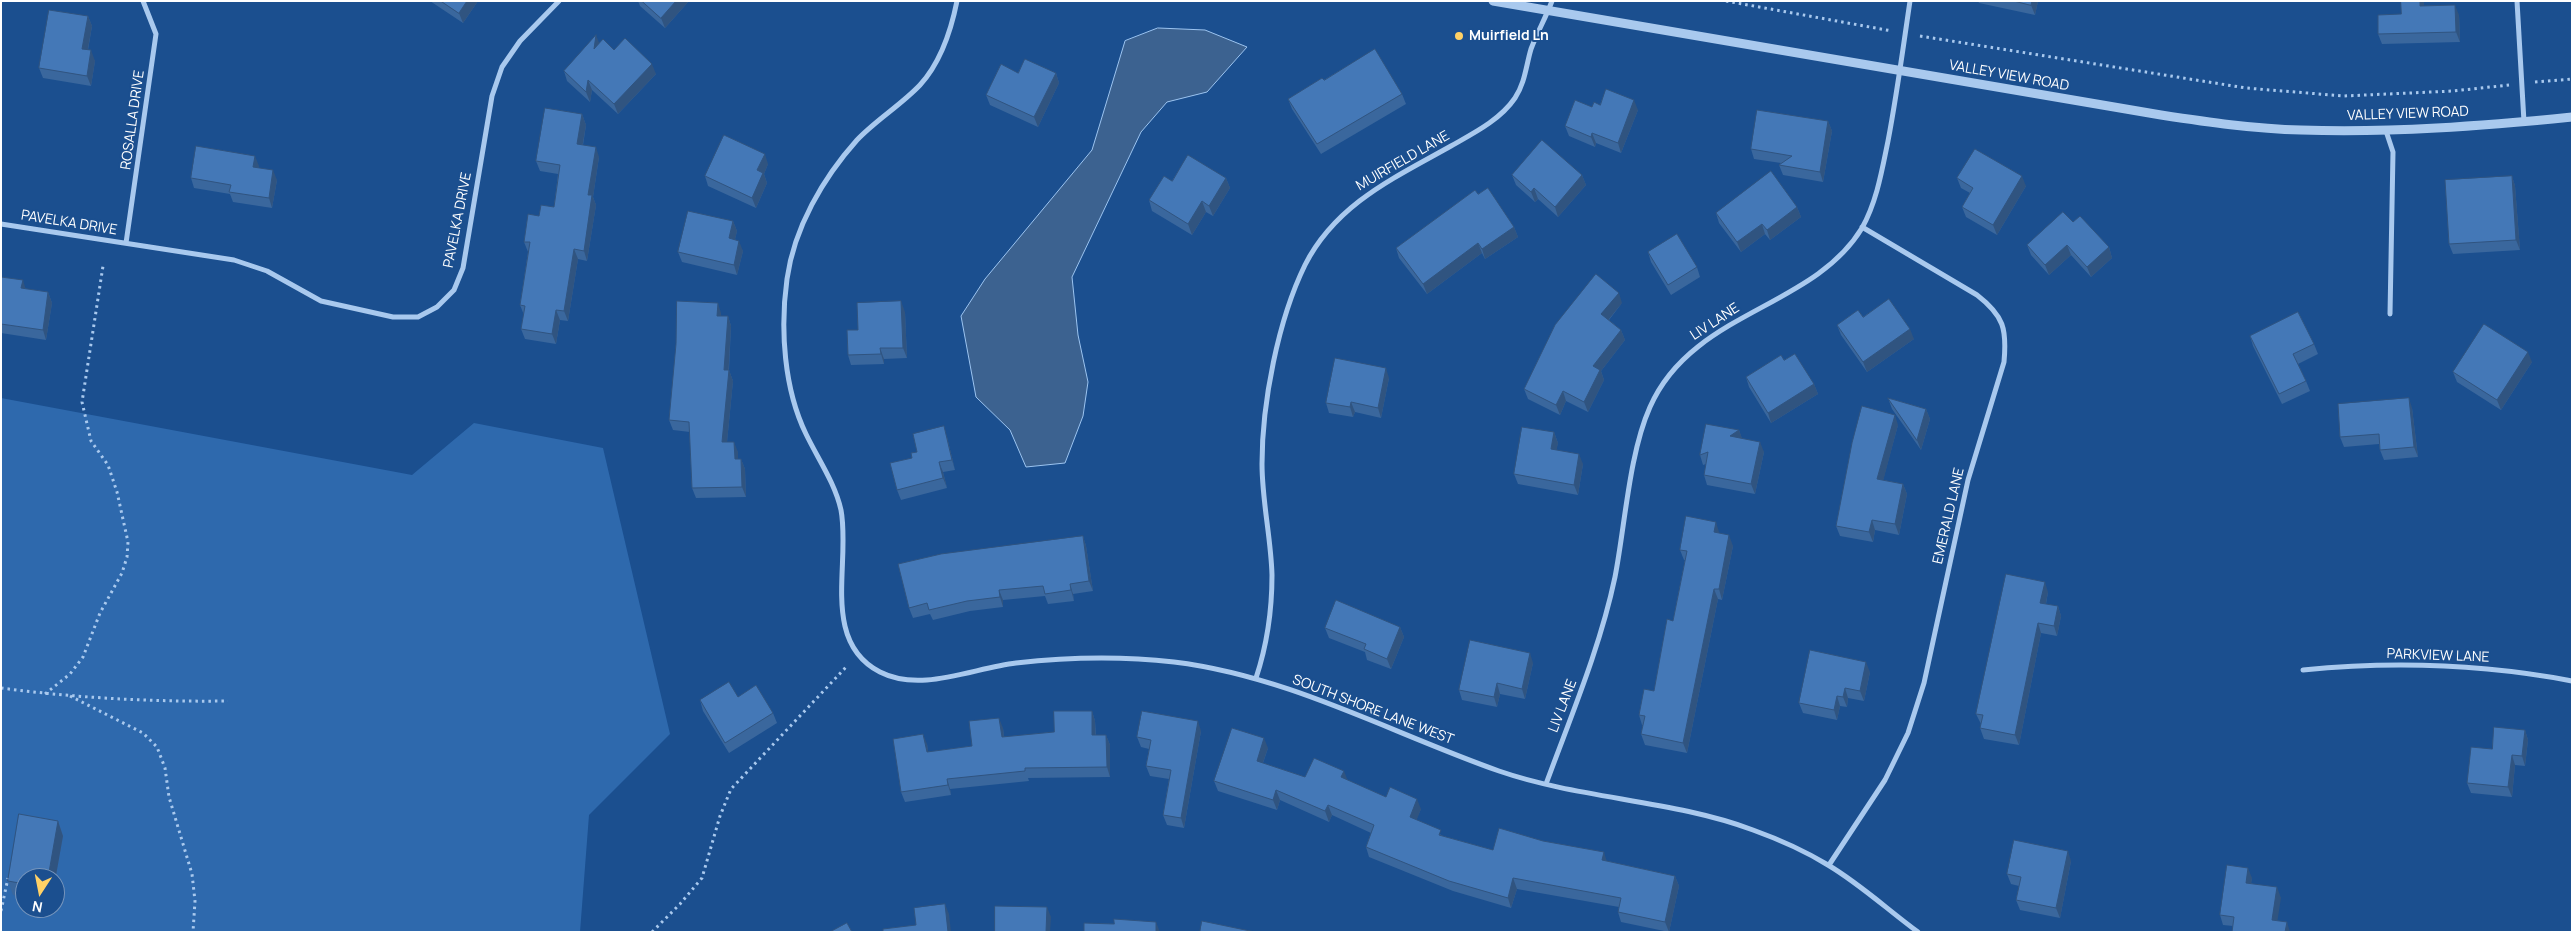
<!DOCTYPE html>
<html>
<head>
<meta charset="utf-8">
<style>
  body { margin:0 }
  #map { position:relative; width:2573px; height:933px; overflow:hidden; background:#1b4f8f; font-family:Manrope,sans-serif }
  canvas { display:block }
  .frame { position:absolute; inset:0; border:2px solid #fff; pointer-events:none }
  .north { position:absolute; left:15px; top:868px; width:50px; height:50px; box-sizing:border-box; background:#1b4f8f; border:1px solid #7695bc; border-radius:50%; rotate:191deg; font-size:14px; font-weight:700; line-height:20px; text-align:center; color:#fff }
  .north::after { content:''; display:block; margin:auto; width:18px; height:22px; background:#ffd166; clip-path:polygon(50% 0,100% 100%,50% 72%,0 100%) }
</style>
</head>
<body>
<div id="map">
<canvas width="2573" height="933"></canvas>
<div class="frame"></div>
<div class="north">N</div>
</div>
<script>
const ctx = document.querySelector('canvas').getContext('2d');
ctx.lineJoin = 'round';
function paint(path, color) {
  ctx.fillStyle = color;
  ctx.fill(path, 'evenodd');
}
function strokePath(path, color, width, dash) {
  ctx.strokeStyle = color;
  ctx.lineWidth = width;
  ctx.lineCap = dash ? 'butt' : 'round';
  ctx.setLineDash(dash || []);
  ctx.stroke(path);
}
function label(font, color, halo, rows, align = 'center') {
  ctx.font = font + ' Manrope,sans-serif';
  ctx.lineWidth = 4;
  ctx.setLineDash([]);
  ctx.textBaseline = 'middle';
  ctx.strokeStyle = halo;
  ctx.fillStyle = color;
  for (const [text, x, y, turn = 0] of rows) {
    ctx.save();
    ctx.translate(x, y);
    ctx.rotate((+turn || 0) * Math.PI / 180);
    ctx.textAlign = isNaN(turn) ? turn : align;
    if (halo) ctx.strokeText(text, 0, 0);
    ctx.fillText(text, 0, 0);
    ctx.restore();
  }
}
const green = new Path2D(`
  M1 398 412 475 474 423 603 448 670 734 589 815 580 932H1ZM25 878H55V908H25Z`);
const water = new Path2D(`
  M1158 28 1205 30 1247 47 1207 92 1167 102 1141 132 1072 277 1078 335 1088 382 1083 416 1065 463 1026 467 1010 430 976 397 961 316 985 279 1092 150 1125 41Z`);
const path = new Path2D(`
  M1726 1 1892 31
  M1920 36 2246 88 2344 96 2453 91 2509 85
  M2535 82 2572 79
  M1 688C77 698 152 702 228 701
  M45 694 70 674 83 657 100 613 122 573 127 557 128 542 117 492 108 465 91 441 82 402 103 266
  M70 696 143 733 157 747 165 768 169 797 192 874 195 901 193 932
  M1 911 8 878
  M652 932 680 904 702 878 720 816 731 789 848 665`);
const minor = new Path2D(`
  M957 1C951 31 941 62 920 85 901 105 876 120 857 140 823 178 794 228 787 279 780 329 784 389 806 434 818 459 835 483 841 510 851 563 820 641 880 672 921 693 973 668 1016 663 1068 657 1122 656 1174 662 1289 676 1391 733 1499 771 1580 799 1673 800 1753 830 1778 839 1805 851 1828 865 1860 884 1888 910 1918 932
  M2517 1 2524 122
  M2386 131 2393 152 2390 314
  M1 224 234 260 267 271 321 301 393 317H418L437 307 454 290 463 268 492 96 502 67 520 41 559 1
  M126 243 156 34 143 1
  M2303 670C2394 661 2482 664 2572 681
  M1256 678C1267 645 1272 610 1272 575 1271 538 1262 501 1262 464 1262 403 1278 320 1305 265 1336 204 1394 178 1451 146 1474 133 1500 120 1515 98 1525 83 1526 66 1531 49 1537 33 1546 17 1552 1
  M1546 784C1571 716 1600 648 1615 577 1625 526 1629 454 1650 407 1692 311 1813 309 1862 228 1877 201 1882 170 1888 141 1897 94 1903 48 1910 1
  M1829 865 1885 780 1908 733 1924 683 1968 480 2004 362C2007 329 2004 316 1977 295L1862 227`);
const tertiary = new Path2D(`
  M1493 1 2161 115C2207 122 2254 129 2301 130 2391 133 2482 126 2572 117`);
const wall = new Path2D(`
  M430 1H478L463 23Z
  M638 1H689L665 28 640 6Z
  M1978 1H2038L2035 15 1979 3Z
  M2401 1H2424V6L2459 15 2460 42 2382 44 2378 34 2401 14Z
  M88 16 92 26 88 50 95 61 91 86 43 78 39 68Z
  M599 43 614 50 656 74 618 114 592 90 590 102 567 81 564 71Z
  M1018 73H1056L1059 83 1038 127 990 105 986 95Z
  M1324 80 1402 94 1406 104 1321 154 1292 109 1288 99Z
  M1600 105 1638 110 1621 153 1596 143 1595 147 1569 136 1565 126 1592 107Z
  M582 114 586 125 583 145 599 157 593 197 596 205 587 261 578 259 568 321 560 320 556 344 525 339 521 329 524 315 520 305 528 252 524 242 539 216 554 207 558 174 540 171 536 161Z
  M1828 121 1832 131 1823 182 1783 175 1779 165 1781 163 1754 159 1751 149Z
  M768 164 764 174 767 183 756 208 708 186 705 176Z
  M259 166 258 168 277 180 272 208 233 202 230 194 194 188 191 178Z
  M1512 175H1582L1586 185 1558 217 1538 199 1535 202 1516 185Z
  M2512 176 2515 186 2520 250 2453 254 2449 244Z
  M1226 178 1230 188 1213 216 1206 212 1192 235 1152 211 1149 200 1172 181Z
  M1957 178 2026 186 1997 235 1966 217 1962 207 1970 193 1961 188Z
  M1478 194 1514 227 1518 237 1485 259 1482 253 1427 294 1399 258 1396 248Z
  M1797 207 1801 217 1770 240 1765 234 1741 252 1719 223 1716 213Z
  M733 221 737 231 735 239 743 251 737 275 682 262 678 252Z
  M2073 222 2109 247 2112 258 2091 277 2071 255 2049 275 2031 255 2027 245Z
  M1648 252 1697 267 1700 277 1671 295 1651 262Z
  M1 277 26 289 48 292 52 303 46 340 1 333Z
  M1622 303 1609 320 1621 330 1625 340 1601 371 1604 380 1588 412 1566 401 1560 415 1528 399 1524 389Z
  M905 312 907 358 884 359V364L851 365 848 355 858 330Z
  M721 313V316H728L731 326 729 370 733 381 727 442 738 452V459H741L745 469 746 497 696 498 692 488 690 432 673 430 669 420Z
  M1863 317 1914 339 1867 372 1841 335 1837 325Z
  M2250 336 2314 344 2318 354 2298 364 2306 381 2310 391 2282 404 2253 346Z
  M1784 360 1814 384 1818 394 1771 423 1749 387 1746 377Z
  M2532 362 2501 410 2457 382 2453 372Z
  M1389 378 1381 418 1355 412 1353 417 1329 413 1326 403Z
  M1888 398 1926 409 1930 419 1921 450 1892 409Z
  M2412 408 2418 457 2384 460 2380 450 2379 444 2344 447 2340 437Z
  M1898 425 1883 480 1903 484 1907 494 1899 535 1875 530 1873 542 1840 536 1836 526Z
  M1739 430 1742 439 1764 452 1755 494 1707 485 1704 475 1706 464 1703 465 1700 455Z
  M1554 432 1558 443 1556 450 1583 464 1578 495 1518 484 1514 474Z
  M947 437 955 470 943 472 947 488 901 500 897 490 912 458 917 452Z
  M1719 532V533L1733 546 1722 600 1718 599 1687 753 1645 745 1641 734 1643 725H1642L1639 715 1654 691 1673 621 1685 560H1684L1680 550Z
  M1083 536 1086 546 1093 591 1073 594 1074 601 1048 604 1045 596 1003 600V607L970 611 933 620 930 614 913 618 909 608Z
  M2048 592 2046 604 2058 606 2061 616 2057 636 2041 633 2019 745 1984 739 1980 728 1981 724 1976 714Z
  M1400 627 1404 637 1391 669 1367 660 1365 652 1329 638 1325 628Z
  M1533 663 1525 699 1500 694 1497 707 1462 700 1459 690Z
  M1870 672 1864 701 1848 698 1847 707 1840 706 1837 720 1803 713 1799 703Z
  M738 697 773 713 777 723 729 753 703 711 700 700Z
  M1092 711 1095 721 1096 735H1106L1110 745V777L1028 778 1029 781 950 789 951 795 905 802 901 792 927 744 928 752 972 746 1003 728 1004 737 1054 732Z
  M2525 730 2528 740 2525 766 2515 765 2512 797 2471 793 2467 783 2492 749Z
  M1201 731 1184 828 1167 825 1163 815 1169 779 1150 776 1146 766 1149 749 1141 747 1137 737Z
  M1268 748 1263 763 1305 777 1347 780 1386 797 1421 809 1416 820 1443 836 1493 850 1607 861 1675 876 1679 886 1669 932 1621 922 1618 912 1619 907 1517 889 1511 908 1453 891 1369 857 1366 847 1371 833 1332 815 1329 822 1280 800 1277 810 1218 791 1214 781Z
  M58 821 63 836 55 881V878H25V897L13 895 8 881Z
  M2071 861 2060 918 2020 910 2016 900 2019 886 2011 884 2007 874Z
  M2252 878 2251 883 2281 898 2233 926 2223 925 2220 915Z`);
const shadedWall = new Path2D(`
  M467 1H478L463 23 459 13Z
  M676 1H689L665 28 661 18Z
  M2032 1H2038L2035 15 2031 5Z
  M2420 1H2424V16L2420 6Z
  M2455 5 2459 15 2460 42 2456 32Z
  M88 16 92 26 86 59 82 49Z
  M596 35 600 45 594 49Z
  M91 50 95 61 91 86 87 76Z
  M652 64 656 74 618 114 614 104Z
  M1056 73 1059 83 1038 127 1034 117Z
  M588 80 592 90 590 102 586 92Z
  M1634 100 1638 110 1621 153 1618 143Z
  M582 114 586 125 581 154 577 144Z
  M1828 121 1832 131 1823 182 1820 172Z
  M1592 133 1596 143 1595 147 1591 137Z
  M596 147 599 157 593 197 596 205 587 261 584 251 588 195Z
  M765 154 768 164 764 174 767 183 756 208 752 198 757 170Z
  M255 156 259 166 257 177 253 167Z
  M273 170 277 180 272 208 269 198Z
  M1582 175 1586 185 1558 217 1555 207Z
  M2022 176 2026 186 1997 235 1993 225Z
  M2512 176 2515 186 2520 250 2516 240Z
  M1226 178 1230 188 1213 216 1209 206Z
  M1534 188 1538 199 1535 202 1531 192Z
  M1202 201 1206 212 1192 235 1188 224Z
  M1797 207 1801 217 1770 240 1767 230Z
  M733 221 737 231 733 248 729 238Z
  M1762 224 1765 234 1741 252 1737 242Z
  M1514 227 1518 237 1485 259 1482 249Z
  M739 241 743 251 737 275 734 265Z
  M1478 243 1482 253 1427 294 1423 284Z
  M2067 245 2071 255 2049 275 2045 265Z
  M2109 247 2112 258 2091 277 2087 267Z
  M574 249 578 259 568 321 564 311Z
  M23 280 26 290 21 288Z
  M48 292 52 303 46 340 43 330Z
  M1619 293 1622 303 1605 324 1601 314Z
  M901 301 905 312 907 358 903 348Z
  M718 303 721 313V326L717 316Z
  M556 310 560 320 556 344 552 334Z
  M728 316 731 326 728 380 724 370Z
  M1910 329 1914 339 1867 372 1863 362Z
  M1621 330 1625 340 1601 371 1604 380 1588 412 1584 402 1593 366Z
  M880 348 884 359V364L881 354Z
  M2528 352 2532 362 2501 410 2497 400Z
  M1386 368 1389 378 1381 418 1378 408Z
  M729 370 733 381 726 452 722 442Z
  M1814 384 1818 394 1771 423 1768 413Z
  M1563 391 1566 401 1560 415 1556 405Z
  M2409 398 2412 408 2418 457 2414 447Z
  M1351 402 1355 412 1353 417 1350 407Z
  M1926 409 1930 419 1921 450 1917 440Z
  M1895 415 1898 425 1881 489 1877 479Z
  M944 426 947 437 955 470 952 460Z
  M1739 430 1743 441 1730 436Z
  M1554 432 1558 443 1555 459 1551 449Z
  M734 442 738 452V469L735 459Z
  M1760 442 1764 452 1755 494 1751 484Z
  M1579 454 1583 464 1578 495 1574 485Z
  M741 459 745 469 746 497 742 487Z
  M939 462 943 472 947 488 943 478Z
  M1903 484 1907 494 1899 535 1895 524Z
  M1872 520 1875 530 1873 542 1869 532Z
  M1716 522 1719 532 1717 543 1714 532Z
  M1729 535 1733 546 1722 600 1719 589Z
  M1083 536 1086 546 1093 591 1089 581Z
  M2045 582 2048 592 2044 613 2040 603Z
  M1070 584 1073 594 1074 601 1071 590Z
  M1714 589 1718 599 1687 753 1683 743Z
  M999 590 1003 600V607L1000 597Z
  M2058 606 2061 616 2057 636 2054 626Z
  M2038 623 2041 633 2019 745 2015 735Z
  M1400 627 1404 637 1391 669 1387 659Z
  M1530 653 1533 663 1525 699 1522 689Z
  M1866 662 1870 672 1864 701 1860 691Z
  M1497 683 1500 694 1497 707 1494 697Z
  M1845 688 1848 698 1847 707 1843 697Z
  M1837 696 1840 706 1837 720 1834 710Z
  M1092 711 1095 721 1096 745 1092 735Z
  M999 718 1003 728 1005 747 1002 737Z
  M1198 721 1201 731 1184 828 1181 818Z
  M2525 730 2528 740 2525 766 2522 756Z
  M923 734 927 744 930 762 927 752Z
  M1106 735 1110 745V777L1107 767Z
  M1264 738 1268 748 1260 771 1257 761Z
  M2512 755 2515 765 2512 797 2508 787Z
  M1344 771 1348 781 1341 777Z
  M947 779 950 789 951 795 948 785Z
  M1276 790 1280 800 1277 810 1273 800Z
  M1417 799 1421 809 1414 827 1410 817Z
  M1328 805 1332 815 1329 822 1325 811Z
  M58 821 63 836 55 881V878H48Z
  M2068 851 2071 861 2060 918 2056 908Z
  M1604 852 1607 862 1602 860Z
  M2248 868 2252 878 2250 893 2246 883Z
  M1675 876 1679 886 1669 932 1665 922Z
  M1513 878 1517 889 1511 908 1508 898Z
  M2277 887 2281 898 2276 930 2272 920Z
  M945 904 949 914 951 932H948Z
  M1047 907 1051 917 1050 932H1046Z
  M1156 922 1160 932H1156Z
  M2287 922 2290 932H2285Z`);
const building = new Path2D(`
  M441 1H467L459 13Z
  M642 1H676L661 18Z
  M2014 1H2032L2031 5Z
  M2401 1H2420V6L2455 5 2456 32 2378 34V15L2401 14Z
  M49 10 88 16 82 49 91 50 87 76 39 68Z
  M596 35 594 49 603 39 614 50 625 38 652 64 614 104 588 80 586 92 564 71Z
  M1375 49 1402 94 1317 144 1288 99 1322 78 1324 80Z
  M1025 59 1056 73 1034 117 986 95 1001 64 1018 73Z
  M1606 89 1634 100 1618 143 1592 133 1591 137 1565 126 1575 100 1592 107 1594 102 1600 105Z
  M545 108 582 114 577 144 596 147 588 195H592L584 251 574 249 564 311 556 310 552 334 521 329 525 306 520 305 530 242H524L528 214 539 216 541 205 554 207 560 165 536 161Z
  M1757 110 1828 121 1820 172 1779 165 1792 156 1751 149Z
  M724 135 765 154 757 170 763 173 752 198 705 176Z
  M1542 140 1582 175 1555 207 1534 188 1531 192 1512 175Z
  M196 146 255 156 253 167 273 170 269 198 229 192 231 185 191 178Z
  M1975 149 2022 176 1993 225 1962 207 1973 188 1957 178Z
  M1188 155 1226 178 1209 206 1202 201 1188 224 1149 200 1164 176 1172 181Z
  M1771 171 1797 207 1767 230 1762 224 1737 242 1716 213Z
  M2512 176 2516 240 2449 244 2445 180Z
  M1488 188 1514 227 1482 249 1478 243 1423 284 1396 248 1475 190 1478 194Z
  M688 211 733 221 729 238 739 241 734 265 678 252Z
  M2063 212 2073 222 2080 216 2109 247 2087 267 2067 245 2045 265 2027 245Z
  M1677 234 1697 267 1668 285 1648 252Z
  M1596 274 1619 293 1601 314 1621 330 1593 366 1600 370 1584 402 1563 391 1556 405 1524 389 1555 325Z
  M1 277 23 280 21 288 48 292 43 330 1 324Z
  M1889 299 1910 329 1863 362 1837 325 1858 310 1863 317Z
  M677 301 718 303 717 316H728L724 370H729L722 442H734L735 459H741L742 487 692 488 689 422 669 420 676 344Z
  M901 301 903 348H880L881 354 848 355 847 330H858L857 303Z
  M2298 312 2314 344 2293 354 2306 381 2279 394 2250 336Z
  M2484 324 2528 352 2497 400 2453 372Z
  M1795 354 1814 384 1768 413 1746 377 1781 355 1784 360Z
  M1335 358 1386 368 1378 408 1351 402 1350 407 1326 403Z
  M1888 398 1926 409 1917 440Z
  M2409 398 2414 447 2380 450 2379 434 2340 437 2338 404Z
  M1862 406 1895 415 1877 479 1903 484 1895 524 1872 520 1869 532 1836 526 1852 443Z
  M1706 424 1739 430 1730 436 1760 442 1751 484 1704 475 1708 452 1700 455Z
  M944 426 952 460 939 462 943 478 897 490 890 463 912 458 911 453 917 452 913 434Z
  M1522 427 1554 432 1551 449 1579 454 1574 485 1514 474Z
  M1686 516 1716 522 1714 532 1729 535 1719 589H1714L1683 743 1641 734 1645 716 1639 715 1644 689 1654 691 1667 619 1673 621 1687 551 1680 550Z
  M1083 536 1089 581 1070 584 1071 590 1045 594 1043 586 999 590 1000 597 967 601 929 610 927 603 909 608 898 564 941 554Z
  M2006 574 2045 582 2040 603 2058 606 2054 626 2038 623 2015 735 1980 728 1983 715 1976 714Z
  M1336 600 1400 627 1387 659 1364 649 1366 644 1325 628Z
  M1470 640 1530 653 1522 689 1497 683 1494 697 1459 690Z
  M1810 650 1866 662 1860 691 1845 688 1843 697 1837 696 1834 710 1799 703Z
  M729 682 738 697 756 685 773 713 725 743 700 700Z
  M1054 711H1092V735H1106L1107 767 1025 768V771L947 779 948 785 901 792 893 739 923 734 927 752 972 746 969 721 999 718 1002 737 1054 732Z
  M1142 711 1198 721 1181 818 1163 815 1171 770 1146 766 1151 740 1137 737Z
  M2494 727 2525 730 2522 756 2512 755 2508 787 2467 783 2471 747 2492 749Z
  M1232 728 1264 738 1257 761 1305 777 1314 758 1344 771 1341 777 1386 797 1390 787 1417 799 1410 817 1441 830 1439 835 1493 850 1499 828 1543 841 1604 852 1602 860 1675 876 1665 922 1618 912 1621 898 1513 878 1508 898 1449 881 1366 847 1374 825 1328 805 1325 811 1276 790 1273 800 1214 781Z
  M19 814 58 821 48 878H25V884L8 881Z
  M2014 840 2068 851 2056 908 2016 900 2021 877 2007 874Z
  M2227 865 2248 868 2246 883 2277 887 2272 920 2287 922 2285 932H2232L2234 917 2220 915Z
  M945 904 948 932H883V929L916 925 914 908Z
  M995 906 1047 907 1046 932H995Z
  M1114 919 1156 922V932H1084V923L1114 924Z
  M1202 921 1255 932H1200Z
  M847 923 852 932H830Z`);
const markers = [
  [1459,36,5,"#ffd166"]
];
const poiNames = [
  ["Muirfield Ln",1469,36]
];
const streetNames = [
  ["VALLEY VIEW ROAD",2009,76,10],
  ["VALLEY VIEW ROAD",2408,114,-2],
  ["ROSALLA DRIVE",133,120,-82],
  ["MUIRFIELD LANE",1403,161,-30],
  ["PAVELKA DRIVE",458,220,-79],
  ["PAVELKA DRIVE",69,223,9],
  ["LIV LANE",1715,322,-33],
  ["EMERALD LANE",1949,516,-77],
  ["PARKVIEW LANE",2438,656,2],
  ["LIV LANE",1563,706,-69],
  ["SOUTH SHORE LANE WEST",1373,710,21]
];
paint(green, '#2e69ad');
paint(water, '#3c6290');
strokePath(water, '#9cc4f0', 1);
strokePath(path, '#a9c9ee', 3, [2.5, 4]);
strokePath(minor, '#a9c9ee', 5);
strokePath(tertiary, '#a9c9ee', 9);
paint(wall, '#3a679d');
paint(shadedWall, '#305480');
paint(building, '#4478b7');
strokePath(building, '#305480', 1);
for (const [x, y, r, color] of markers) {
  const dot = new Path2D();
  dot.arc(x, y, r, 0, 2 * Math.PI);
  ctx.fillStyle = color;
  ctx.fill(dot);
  strokePath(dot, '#1b4f8f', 2);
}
label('bold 14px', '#fff', '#1b4f8f', poiNames, 'left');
label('14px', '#fff', '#1b4f8f', streetNames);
</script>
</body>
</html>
